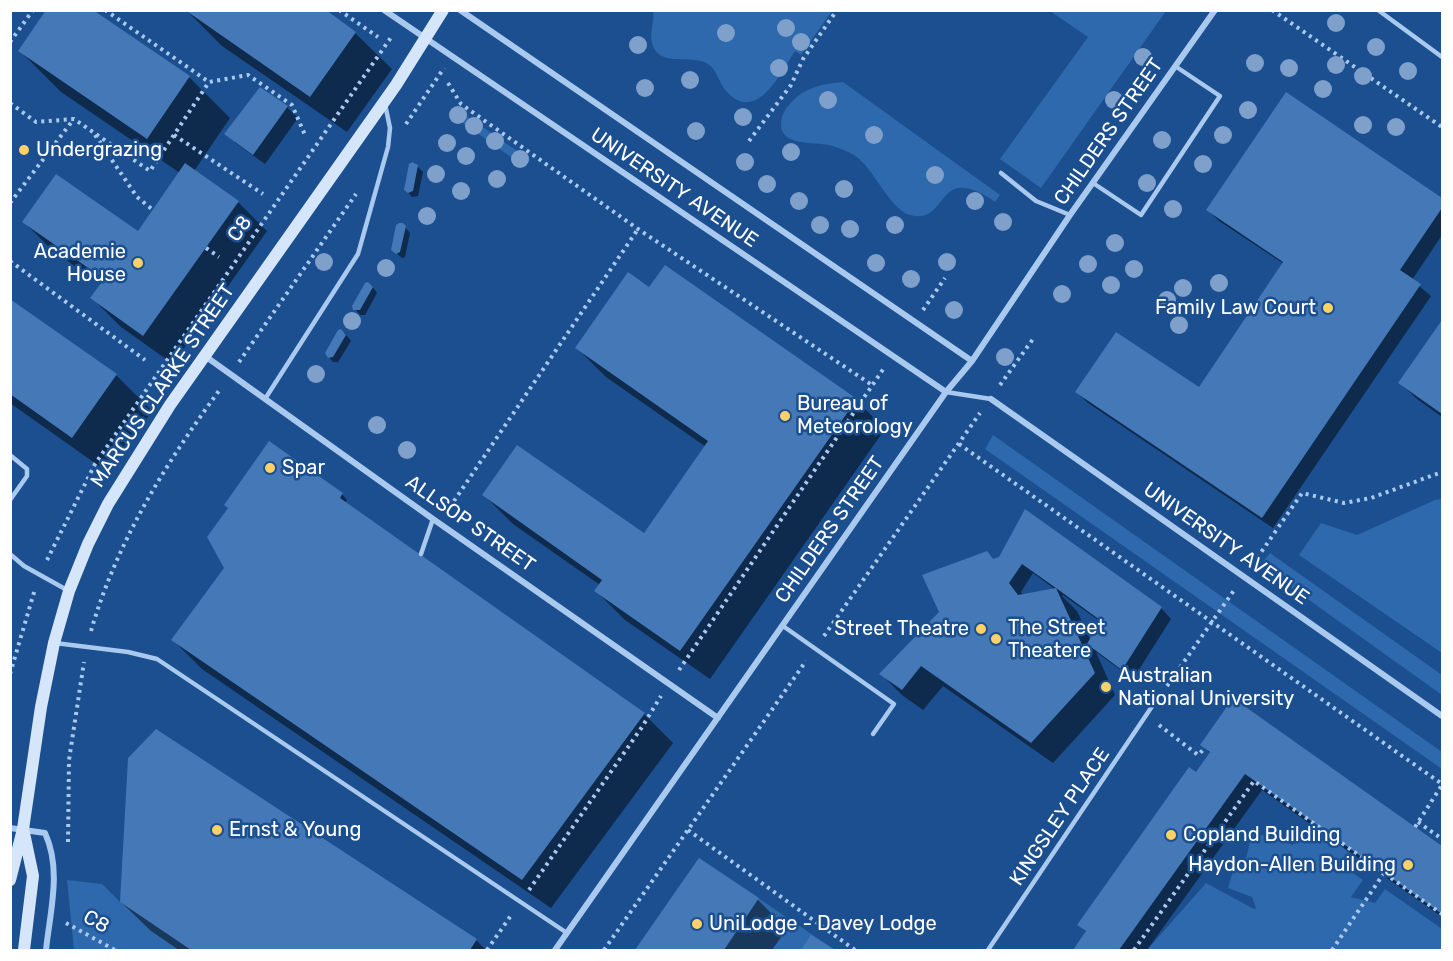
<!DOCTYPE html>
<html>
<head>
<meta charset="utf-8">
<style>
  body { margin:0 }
  #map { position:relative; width:1453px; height:961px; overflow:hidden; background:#1b4f8f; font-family:Rubik,sans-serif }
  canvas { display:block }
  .frame { position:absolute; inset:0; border:12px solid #fff; pointer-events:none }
</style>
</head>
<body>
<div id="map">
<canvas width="1453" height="961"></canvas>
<div class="frame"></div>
</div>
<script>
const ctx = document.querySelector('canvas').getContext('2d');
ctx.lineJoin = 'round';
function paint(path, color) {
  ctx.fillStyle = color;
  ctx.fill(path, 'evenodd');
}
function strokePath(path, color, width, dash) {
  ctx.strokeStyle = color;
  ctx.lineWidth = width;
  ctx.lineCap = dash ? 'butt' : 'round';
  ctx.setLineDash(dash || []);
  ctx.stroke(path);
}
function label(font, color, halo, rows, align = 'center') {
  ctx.font = font + ' Rubik,sans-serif';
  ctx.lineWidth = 5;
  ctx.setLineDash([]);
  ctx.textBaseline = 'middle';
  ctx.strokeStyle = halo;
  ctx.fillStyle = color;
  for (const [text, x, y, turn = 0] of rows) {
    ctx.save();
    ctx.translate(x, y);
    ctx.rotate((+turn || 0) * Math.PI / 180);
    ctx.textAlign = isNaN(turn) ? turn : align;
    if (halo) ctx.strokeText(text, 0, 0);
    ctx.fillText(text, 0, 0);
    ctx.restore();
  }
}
const green = new Path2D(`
  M653 11V10L832 11 801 55 795 51C781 73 756 125 726 91 719 83 717 70 708 64 691 53 659 69 652 43 649 32 655 21 653 11Z
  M1050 11H1166L1041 188 1000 159 1088 37Z
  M843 82 1000 195 995 202C934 160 950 226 910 215 891 210 875 172 858 158 850 152 840 148 829 145 814 142 780 146 781 124 781 116 785 109 790 104 804 87 823 84 843 82Z
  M458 110 530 160 525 167 453 116Z
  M993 435 1442 752V769L985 449Z
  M1442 499V653L1299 555 1321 523 1357 535 1435 500Z
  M1270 553 1442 675V695L1260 565Z
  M1318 832 1341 846 1354 858 1347 869 1363 880 1351 897 1375 903 1385 889 1442 929V950H1147L1206 883 1254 909 1256 908 1252 897 1228 888 1234 867 1245 863 1252 833 1278 838 1292 845Z
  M699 858 835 950H635Z
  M67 880 102 884 120 902 191 950H74Z`);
const shadow = new Path2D(`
  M90 10 189 77 230 118 194 171 238 202 267 231 173 364 121 327 92 298 102 285 53 251 24 222 138 233 180 173 61 92 20 51Z
  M186 10 355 33 392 69 347 132 222 46Z
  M260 89 287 107 298 118 265 164 237 144 226 133Z
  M1286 95 1442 200V235L1412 280 1431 296 1273 528 1088 403 1077 392 1199 389 1284 264 1219 221 1208 210Z
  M418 167 423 172 418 196 412 197 407 191Z
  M402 224 410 233 405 257 402 258 393 250Z
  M665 267 856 400 885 429 710 679 625 620 596 591 600 585 513 524 484 495 644 535 706 447 606 377 577 348 650 289Z
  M371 285 377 293 365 315H360L355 309Z
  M10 301 116 375 152 411 109 473 10 403Z
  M1442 323V417L1417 399 1400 383Z
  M339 332H344L351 341 338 362H333L328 356Z
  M270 443 342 494 347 500 345 503 644 714 673 743 551 908 202 669 173 640 225 568 229 509Z
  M1026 512 1161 608 1171 619 1133 679 1096 652 1115 695 1053 763 943 686 923 710 902 695 881 674 994 560 1000 558ZM1033 573 1056 590 1023 595 1021 592ZM1063 595 1101 622 1091 641 1077 611 1062 596Z
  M1233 700 1442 848V917L1262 790 1147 950H1074L1087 933 1079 924 1211 754 1202 745Z
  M700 860 758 900 787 929 772 950H637Z
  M121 902 476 940 486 950H179L151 931Z`);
const building = new Path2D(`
  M46 10H93L190 76 147 139 18 51Z
  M185 10H326L356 32 310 97Z
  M260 87 288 106 253 155 224 134Z
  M1286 92 1442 198V208L1400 270 1421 284 1262 518 1075 392 1116 332 1199 387 1283 262 1206 210Z
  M412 162 418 165 413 191 408 193 404 190 409 164Z
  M185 163 239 201 143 336 90 298 104 279 22 222 56 174 138 231Z
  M399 223H403L406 226 400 252 396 254 391 250 396 225Z
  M665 265 857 399 680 651 594 591 602 580 482 495 517 445 644 533 708 441 575 348 628 272 649 287Z
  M368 282 373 287 360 310H353L352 306 365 283Z
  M10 299 117 374 72 438 10 394Z
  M1442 320V414L1398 383Z
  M341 329 346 335 333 357 328 358 325 353 338 330Z
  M269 441 343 493 340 498 645 713 522 880 171 640 224 568 207 537 228 508 224 505Z
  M1025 509 1162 607 1122 670 1087 644 1100 620 1056 588 1095 673 1031 743 921 666 902 690 879 674 939 612 922 575 987 551 993 559 999 557ZM1022 564 1056 588 1018 595 1009 583Z
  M1233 698 1442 846V914L1245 774 1119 950H1073L1086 931 1077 925 1189 767 1196 772 1210 752 1200 745Z
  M156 729 477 939 470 950H191L120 902 128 758Z
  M699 858 759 898 724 950H635Z
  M811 935 835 950H801Z`);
const path = new Path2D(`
  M105 10 209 82
  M339 10 378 37
  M1272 10 1442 127
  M10 42 33 10
  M448 83 461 104 638 229 872 385
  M10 103 36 122 74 119 150 171 209 82 248 75 292 105 305 135
  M406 124 444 68
  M95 135 137 197 153 210
  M174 135 263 194
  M749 141 791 85 803 59 837 10
  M10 203 73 120
  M206 248 219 257
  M10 261 145 360
  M923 310 945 278
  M239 362 356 194
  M1000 385 1033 339
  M959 444 1442 784
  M454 501 638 229
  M47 560 95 464 392 36
  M1253 564 1302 493 1344 503 1371 498 1442 472
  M91 631C117 541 166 463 221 388
  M824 636 980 413
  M679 670 884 368
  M10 674 35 589
  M1167 686 1235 589
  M1159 725 1198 755 1205 748
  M1418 822 1442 839
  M1415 827 1442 785
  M688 830 855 950
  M68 842 69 760 84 662
  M529 890 642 727 661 696
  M66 923 115 950
  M487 950 512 914
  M604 950 806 661
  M1134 950 1254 781 1442 914
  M1332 950 1384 873`);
const lane = new Path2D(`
  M1378 10 1442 57
  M1001 173 1036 201 1070 215
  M1093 183 1141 215 1220 96 1175 66
  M946 392 991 399
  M265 399 358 254 388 147 390 128 385 104
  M10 455 27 469V476L10 500
  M10 554 24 566 67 590
  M421 554 433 519
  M783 626 894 704 873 734
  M55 643 128 652 157 659 567 933
  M988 950 1157 699`);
const street = new Path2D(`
  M384 10 946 392
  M460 10 972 361
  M205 356 433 519 718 718
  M991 399 1442 716
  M10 828 45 833C62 870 50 911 46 950
  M555 950 946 392 972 361 1070 215 1215 10`);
const secondary = new Path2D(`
  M10 880 23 829 41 707 54 643 69 591 88 544 108 504 170 405 396 85 443 10
  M24 950 33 876 24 833`);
const trees = [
  [1336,23],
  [786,28],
  [726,33],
  [801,42],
  [638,45],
  [1376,47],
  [1143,57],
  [1255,63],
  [1336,65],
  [779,68],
  [1289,68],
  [1408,71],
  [1363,76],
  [690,80],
  [645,88],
  [1323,89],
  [828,100],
  [1114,100],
  [1248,110],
  [458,115],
  [743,117],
  [1363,125],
  [474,126],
  [1396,127],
  [696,131],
  [874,135],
  [1223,135],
  [1162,140],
  [495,141],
  [447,143],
  [791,152],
  [466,156],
  [520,159],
  [745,162],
  [1203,164],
  [436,174],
  [935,175],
  [497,179],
  [1147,183],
  [767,184],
  [844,189],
  [461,191],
  [799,201],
  [975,201],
  [1173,209],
  [427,216],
  [1003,222],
  [820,225],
  [895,225],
  [850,229],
  [1115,243],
  [324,262],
  [947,262],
  [876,263],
  [1088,264],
  [386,268],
  [1134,269],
  [911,279],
  [1219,283],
  [1111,285],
  [1183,288],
  [1062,294],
  [1167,300],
  [954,310],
  [352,321],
  [1179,325],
  [1005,357],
  [316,374],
  [377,425],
  [407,450]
];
const markers = [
  [24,150,6,"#ffd166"],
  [138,263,6,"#ffd166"],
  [1328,308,6,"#ffd166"],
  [785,416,6,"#ffd166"],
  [270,468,6,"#ffd166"],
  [981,629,6,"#ffd166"],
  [996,639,6,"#ffd166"],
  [1106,687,6,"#ffd166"],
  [217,830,6,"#ffd166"],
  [1171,835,6,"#ffd166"],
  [1408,865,6,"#ffd166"],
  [697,924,6,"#ffd166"]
];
const streetNames = [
  ["CHILDERS STREET",1109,132,-55],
  ["UNIVERSITY AVENUE",674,188,34],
  ["C8",240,229,-55],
  ["MARCUS CLARKE STREET",163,386,-56],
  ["ALLSOP STREET",470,524,35],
  ["CHILDERS STREET",830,530,-55],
  ["UNIVERSITY AVENUE",1226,544,35],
  ["KINGSLEY PLACE",1060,817,-56],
  ["C8",96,922,29]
];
const poiNames = [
  ["Undergrazing",36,150],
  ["Academie",126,252,"right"],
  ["House",126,275,"right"],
  ["Family Law Court",1316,308,"right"],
  ["Bureau of",797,404],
  ["Meteorology",797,427],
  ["Spar",282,468],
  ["The Street",1008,628],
  ["Theatere",1008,651],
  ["Street Theatre",969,629,"right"],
  ["Australian",1118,676],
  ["National University",1118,699],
  ["Ernst & Young",229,830],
  ["Copland Building",1183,835],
  ["Haydon-Allen Building",1396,865,"right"],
  ["UniLodge - Davey Lodge",709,924]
];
paint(green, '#2e69ad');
paint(shadow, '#0007');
paint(building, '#4478b7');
strokePath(path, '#a9c9ee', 4, [3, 4.5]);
strokePath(lane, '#a9c9ee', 4.5);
strokePath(street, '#a9c9ee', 6);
strokePath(secondary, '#d6e6fa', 12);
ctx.fillStyle = '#7ea0ca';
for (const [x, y] of trees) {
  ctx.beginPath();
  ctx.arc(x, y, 9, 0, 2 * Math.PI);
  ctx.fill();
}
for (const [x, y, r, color] of markers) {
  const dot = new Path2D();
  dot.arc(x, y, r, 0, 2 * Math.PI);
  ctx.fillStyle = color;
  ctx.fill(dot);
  strokePath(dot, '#1b4f8f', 2);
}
label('20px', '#fff', '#1b4f8f', streetNames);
label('20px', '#fff', '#1b4f8f', poiNames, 'left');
</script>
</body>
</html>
